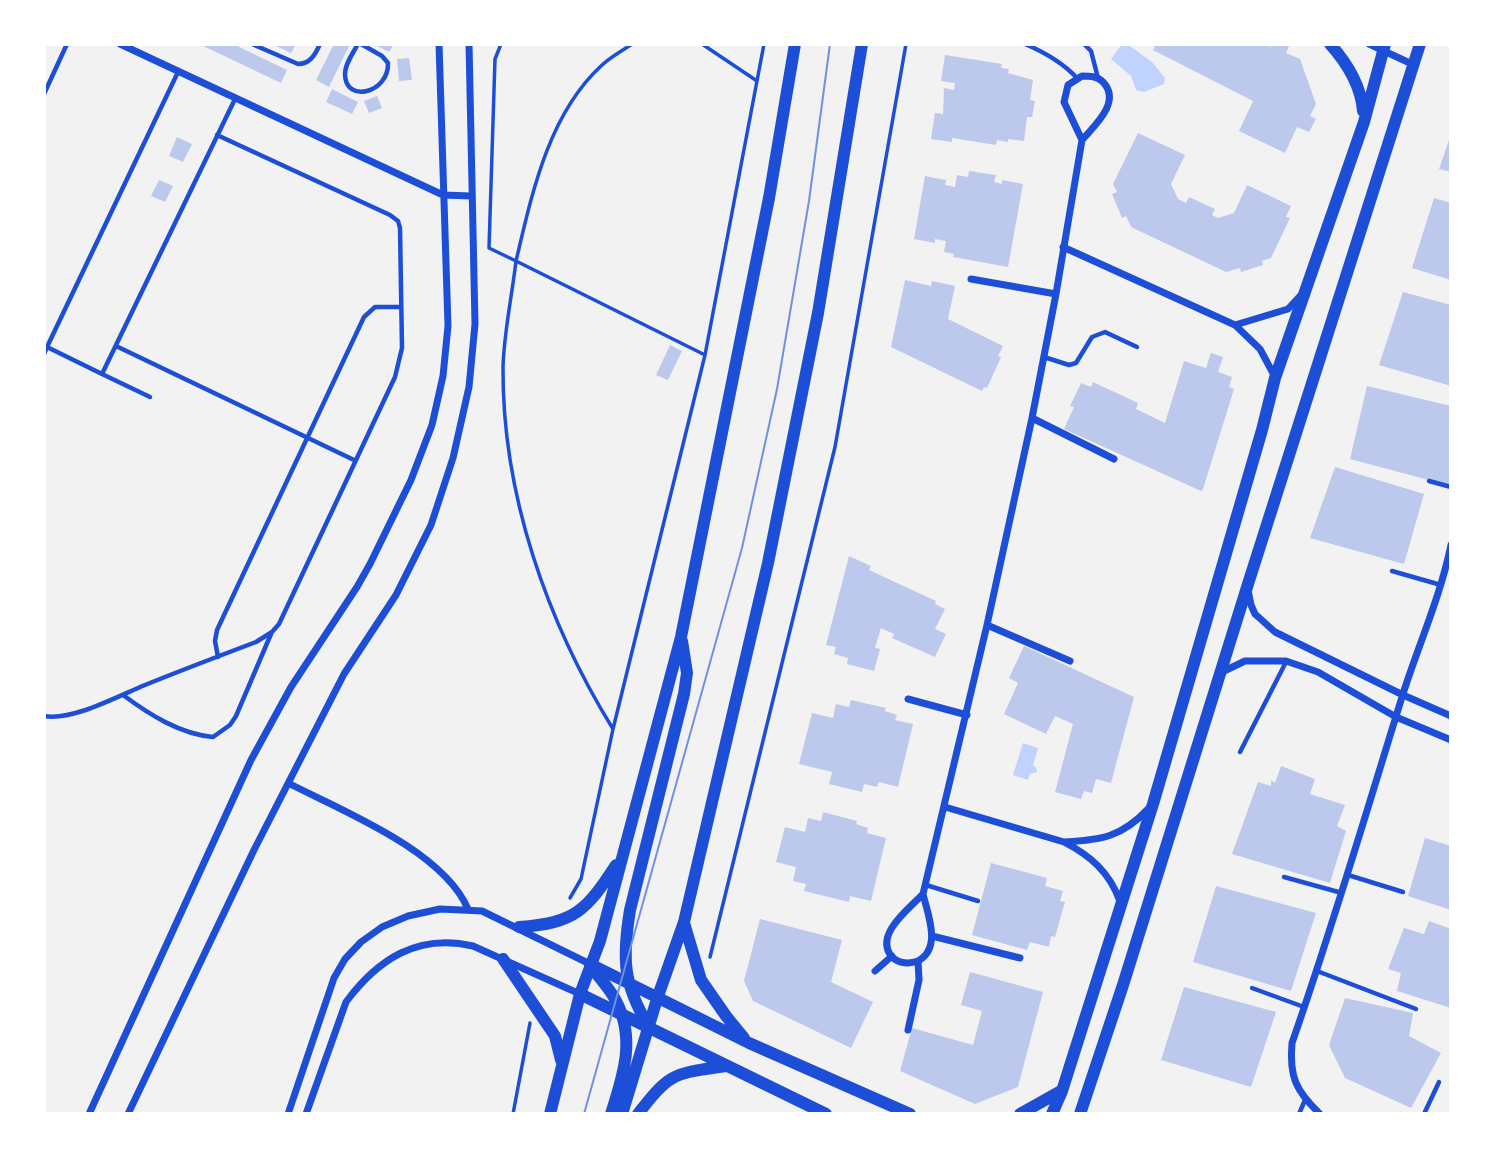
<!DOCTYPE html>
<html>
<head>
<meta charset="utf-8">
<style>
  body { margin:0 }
  #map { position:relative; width:1495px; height:1158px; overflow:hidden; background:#f2f2f2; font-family:"Alegreya Sans",sans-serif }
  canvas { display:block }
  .frame { position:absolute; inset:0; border:46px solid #fff; pointer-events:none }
</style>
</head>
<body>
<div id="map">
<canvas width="1495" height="1158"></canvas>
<div class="frame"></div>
</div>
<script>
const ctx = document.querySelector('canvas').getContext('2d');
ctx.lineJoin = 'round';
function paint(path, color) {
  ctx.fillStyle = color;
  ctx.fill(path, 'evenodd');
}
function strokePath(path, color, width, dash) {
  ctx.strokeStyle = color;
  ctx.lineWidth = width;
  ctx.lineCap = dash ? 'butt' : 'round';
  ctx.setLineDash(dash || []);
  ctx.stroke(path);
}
const water = new Path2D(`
  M1122 44H1127L1152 62 1165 78 1164 84 1144 92 1136 90 1131 76 1111 59Z
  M1023 743 1038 748 1033 765 1037 769V772L1030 774 1028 780 1013 775Z`);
const building = new Path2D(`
  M199 44H233L287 70 281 83Z
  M272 44H296L291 53Z
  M334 44H350L329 87 316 80Z
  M378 44H394L389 52 377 46Z
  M1156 44H1263L1271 47 1273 44H1284L1289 46 1286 53 1300 59 1316 104 1310 116 1316 119 1309 132 1297 127 1285 153 1239 131 1253 101 1153 50Z
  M945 55 1002 64 1001 68 1009 69 1008 73 1033 80 1030 100 1035 101 1032 117H1027L1024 141 1008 139V142L997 140 996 145 952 138V142L931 139 935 113 943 114 944 88 954 90 955 83 941 81Z
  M409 58 412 80 399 81 397 59Z
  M332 89 358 102 352 114 326 102Z
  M377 96 382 108 369 113 364 101Z
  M1138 133 1185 155 1171 184 1178 199 1186 203 1189 197 1215 209 1212 215 1218 218 1234 213 1247 185 1291 206 1286 217 1290 218 1271 258 1262 261 1263 265 1241 272 1240 268 1226 272 1131 227 1126 216 1122 218 1112 194 1117 192 1113 184Z
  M1451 134V172L1439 169Z
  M177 137 192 144 183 162 169 156Z
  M969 171 996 175 994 182 1002 184V180L1023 184 1008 267 953 257 954 254 944 252 946 241 935 239V243L914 239 925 176 946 180 945 185 955 187 957 175 968 177Z
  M159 180 173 186 165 202 151 196Z
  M1434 198 1451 203V280L1412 268Z
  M905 280 931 286 932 281 955 286 948 319 1003 346 998 356 1001 357 987 388 984 387 982 391 891 347Z
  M1403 292 1451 305V386L1379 365Z
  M670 345 682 351 668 380 656 375Z
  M1211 353 1223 357 1218 372 1232 377 1229 387 1234 389 1203 489 1201 491 1064 429 1074 407 1070 406 1081 383 1091 387 1093 382 1138 403 1136 409 1165 423 1184 361 1206 368Z
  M1367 386 1451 406V486L1350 459Z
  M1335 467 1424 494 1404 564 1310 538Z
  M849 556 871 566 869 570 936 601 935 604 945 609 935 629 946 634 935 657 892 638 894 634 881 628 875 648 880 649 874 671 847 664 848 658 834 654 836 647 826 645Z
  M1024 646 1134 697 1111 783 1096 779 1092 793 1084 791 1081 799 1055 792 1073 724 1055 716 1046 734 1004 714 1018 683 1009 678Z
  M851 700 886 708 885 711 897 715 895 720 913 724 898 787 879 782 877 787 864 784 862 792 829 784 832 772 799 764 812 713 833 718 836 704 849 707Z
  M1281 766 1315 779 1310 794 1345 805 1337 826 1346 831 1330 883 1232 854 1258 782 1271 786V780L1275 783Z
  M823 812 857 821 856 824 868 828 867 833 886 838 871 901 850 896 849 902 804 891 806 884 793 881 796 867 776 862 785 827 805 832 808 818 821 821Z
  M1425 838 1451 846V910L1408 896Z
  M991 863 1047 878 1045 886 1063 891 1060 901 1065 902 1055 937 1051 936 1049 947 1030 942 1027 950 972 935Z
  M1216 886 1316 913 1291 991 1193 962Z
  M760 919 842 940 831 982 873 1002 851 1048 753 1001 744 981Z
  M1429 921 1451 929V1008L1397 991 1401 973 1388 969 1404 928 1424 934Z
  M970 972 1043 992 1018 1087 975 1104 900 1071 912 1028 973 1045 982 1011 961 1005Z
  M1184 987 1276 1012 1251 1087 1161 1060Z
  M1345 998 1413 1013 1409 1036 1441 1053 1411 1108 1345 1078 1329 1045Z`);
const path = new Path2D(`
  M501 44 495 59 489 248 516 261C532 194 548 115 601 66 610 57 622 51 632 44
  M702 44 757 81
  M613 729C547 622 502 494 503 367 504 332 512 296 516 261L705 355
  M570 898 581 879 613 729 705 355 764 44
  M710 957 835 447 906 44
  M513 1114 530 1023`);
const service = new Path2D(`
  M252 44 298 64C310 64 315 55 320 44
  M358 44C353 53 345 64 345 74 345 104 389 93 388 63L382 56 361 44
  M1025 44C1044 52 1062 62 1077 78
  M1084 44 1091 51 1098 78
  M44 94 67 44
  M116 346 354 460
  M47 347 178 72
  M44 354 47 347 102 374 235 99
  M1044 357 1069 365 1076 363 1092 337 1105 332 1137 347
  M102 374 150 397
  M1429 481 1451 487
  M1392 571 1441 585
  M218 657 215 641 217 630 364 317 375 307H401
  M123 695C150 715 180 734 213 737L230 725 236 716 271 634
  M44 716C73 721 118 696 145 685 182 670 219 656 256 642L272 632 279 624 395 377 402 348 400 228 398 221 390 215 217 135
  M1240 752 1286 662
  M1348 875 1403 892
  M1284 877 1342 893
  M926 885 978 901
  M1317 971 1416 1009
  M1252 988 1304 1007
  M1299 1114 1305 1100
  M1424 1114 1439 1082`);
const minor = new Path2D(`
  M120 44 443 195 471 196
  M1369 44 1412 64
  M1082 76C1090 76 1097 76 1103 82 1122 102 1094 126 1082 140L1064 102 1068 85Z
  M1063 247 1235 325 1260 349 1275 377
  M971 279 1056 294
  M1235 325 1288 309 1300 296
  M1032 418 1114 459
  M1248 590 1251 605 1255 614 1275 632 1403 695 1451 716
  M987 625 1070 661
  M1220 673 1245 661H1286L1318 672 1396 717 1451 740
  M908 699 967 715
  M290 784C345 812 443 851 468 909
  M945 807 1064 842C1091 856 1109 872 1120 901
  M1065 842C1101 840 1122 837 1148 809
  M923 894 987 625 1032 418 1056 294 1082 140
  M923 894C928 915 942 948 918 961 910 964 899 964 892 957 873 935 910 908 923 894Z
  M932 936 1020 958
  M875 971 892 956
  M908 1030 919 980 918 961
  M89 1114 251 760 291 687 357 587 370 564 411 480 432 425 443 376 448 326 439 44
  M128 1114 254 850 344 674 396 595 431 525 453 458 469 387 475 324 469 44
  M288 1114 334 978 345 959 361 942 382 927 408 916 440 909 482 911 590 964
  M306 1114 346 1002C378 959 418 933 473 946L580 994
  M1320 1114C1296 1091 1289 1077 1292 1043 1332 929 1366 813 1402 697 1418 646 1440 598 1451 545`);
const tertiary = new Path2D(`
  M1330 44C1347 63 1361 86 1363 111
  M684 923 701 980 726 1016 744 1038
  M519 927C575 923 586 911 616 865
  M503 959 555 1036 561 1060
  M590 964 749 1043 910 1114
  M593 969C601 980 610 989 616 1001 636 1039 623 1076 611 1114
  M580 994 826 1114
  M649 1027C623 984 622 959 630 910L684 694 687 673 682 641
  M550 1114 580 994 600 941 681 637 769 198 795 44
  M622 1114 657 999 684 922 768 563 818 313 862 44
  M638 1114C671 1071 674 1074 726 1066
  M1020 1114 1061 1091
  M1052 1114 1062 1091 1153 804 1262 430 1275 378 1364 122 1385 44
  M1080 1114 1123 985 1248 584 1420 44`);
const tram = new Path2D(`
  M584 1114 742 548 777 389 809 201 830 44`);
paint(water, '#bfd3fe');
paint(building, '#bdc9ec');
strokePath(path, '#1d4ed8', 3.5);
strokePath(service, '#1d4ed8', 4.5);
strokePath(minor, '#1d4ed8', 7);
strokePath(tertiary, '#1d4ed8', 12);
strokePath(tram, '#7290e2', 2);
</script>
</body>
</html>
